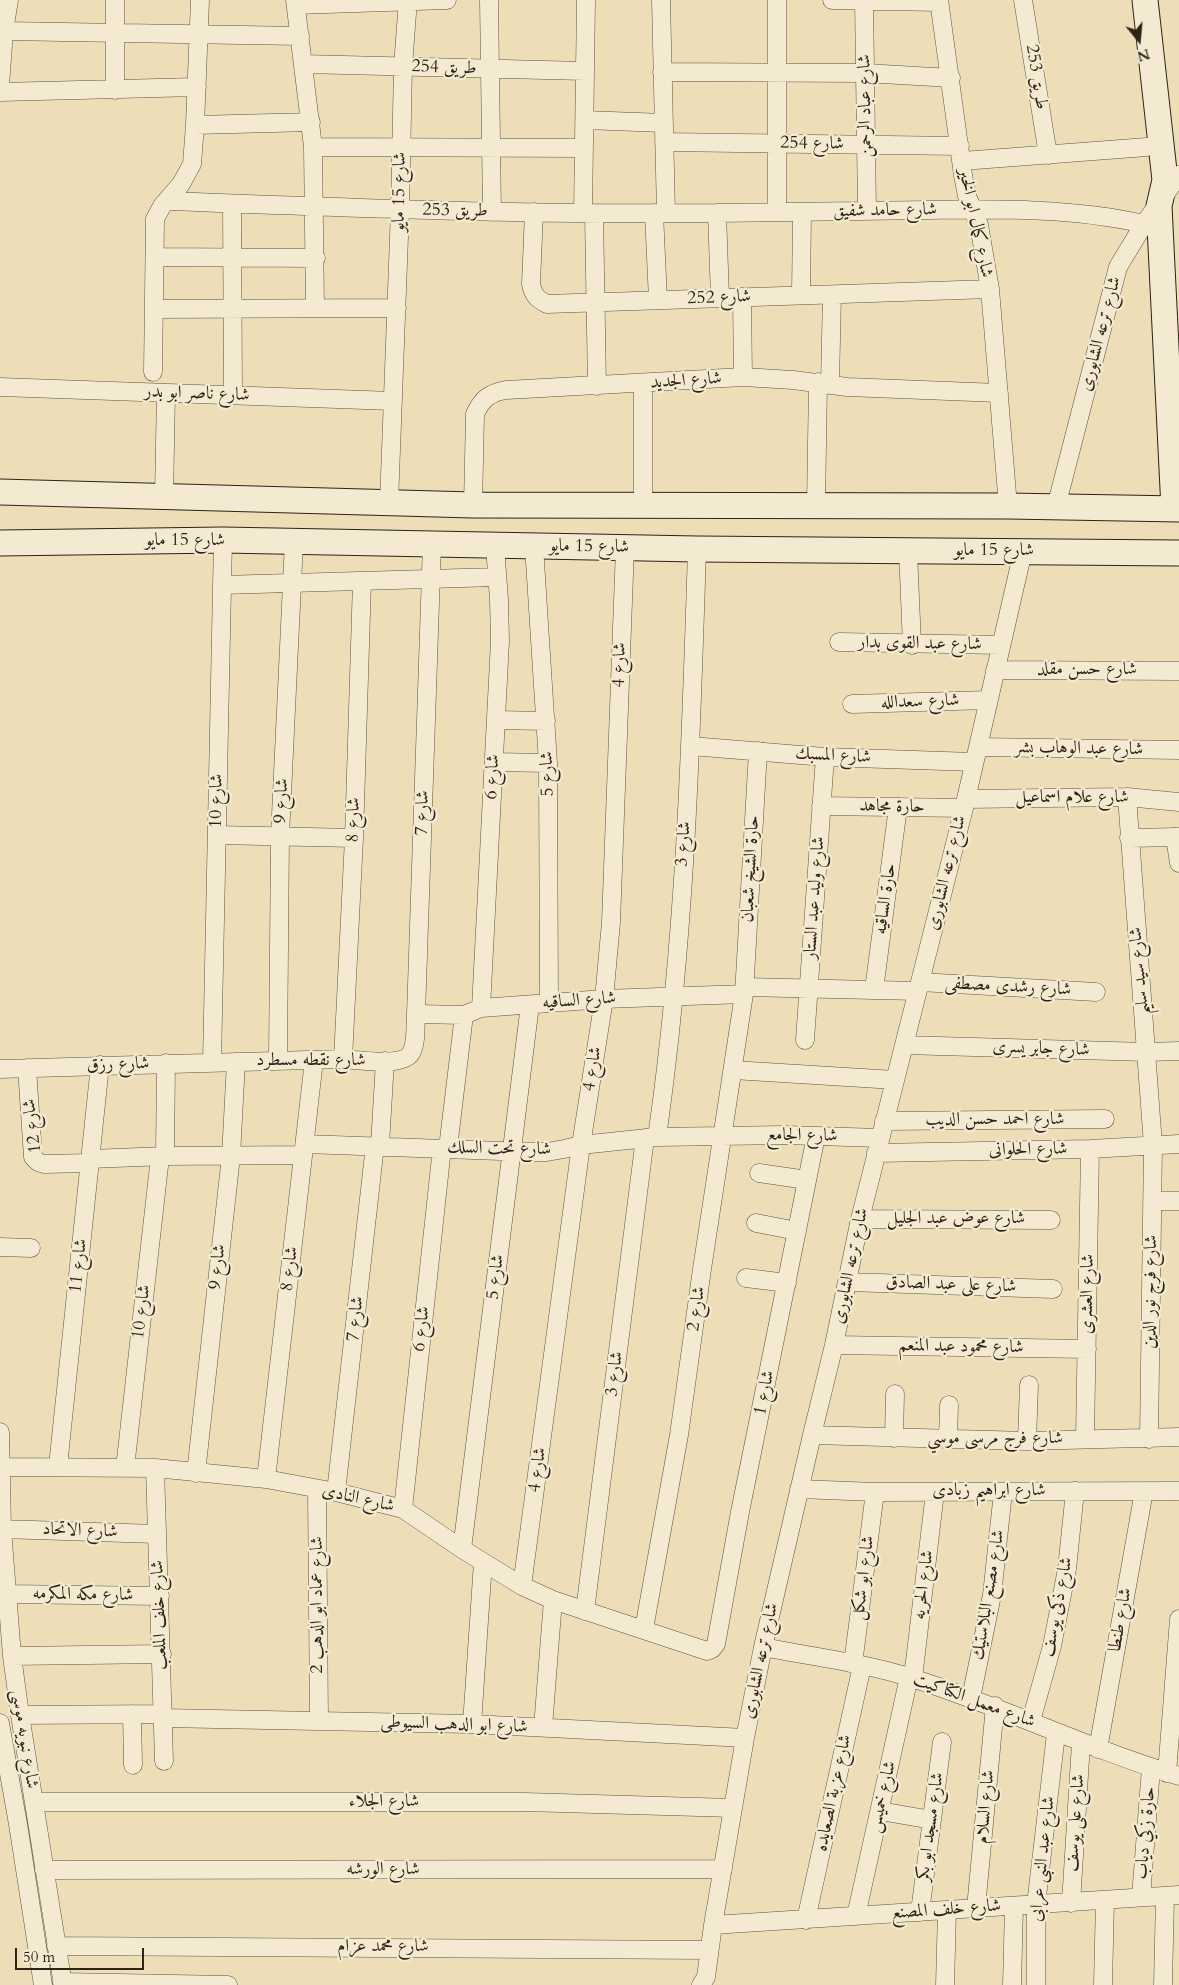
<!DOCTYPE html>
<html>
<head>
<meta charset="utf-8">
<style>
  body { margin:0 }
  #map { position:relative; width:1179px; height:1985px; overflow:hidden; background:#eddeb8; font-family:Cardo,serif }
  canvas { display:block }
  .north { position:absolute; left:1114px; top:15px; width:50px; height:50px; -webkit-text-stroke:4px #f3ead1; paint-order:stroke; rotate:163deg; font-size:14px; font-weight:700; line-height:20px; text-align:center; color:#2e2317 }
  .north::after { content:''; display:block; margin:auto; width:18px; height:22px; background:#2e2317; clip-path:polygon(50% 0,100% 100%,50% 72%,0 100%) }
  .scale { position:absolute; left:15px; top:1948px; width:129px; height:22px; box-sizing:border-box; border:2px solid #2e2317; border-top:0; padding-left:6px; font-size:15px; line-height:18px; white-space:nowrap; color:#2e2317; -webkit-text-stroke:4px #f3ead1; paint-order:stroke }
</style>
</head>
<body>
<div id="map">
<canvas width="1179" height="1985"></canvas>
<div class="north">N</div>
<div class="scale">50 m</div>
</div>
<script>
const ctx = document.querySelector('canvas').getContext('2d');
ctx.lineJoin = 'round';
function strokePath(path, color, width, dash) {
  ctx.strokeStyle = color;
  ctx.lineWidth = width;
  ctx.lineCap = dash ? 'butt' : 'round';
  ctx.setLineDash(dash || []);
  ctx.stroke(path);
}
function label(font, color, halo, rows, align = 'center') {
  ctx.font = font + ' Cardo,Amiri,serif';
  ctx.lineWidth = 4.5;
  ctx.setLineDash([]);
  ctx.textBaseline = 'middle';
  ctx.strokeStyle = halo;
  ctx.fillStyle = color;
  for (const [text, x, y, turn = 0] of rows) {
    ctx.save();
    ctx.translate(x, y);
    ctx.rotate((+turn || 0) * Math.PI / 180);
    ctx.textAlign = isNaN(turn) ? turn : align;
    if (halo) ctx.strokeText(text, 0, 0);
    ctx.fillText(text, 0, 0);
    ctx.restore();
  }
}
const street = new Path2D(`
  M295 0 313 147 315 308
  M489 0 492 212
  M661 0 666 213
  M832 0 939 2
  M864 0 867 211
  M939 0 963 175 967 196 979 225 990 289 1008 506
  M1023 0 1048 155
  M296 5 447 0
  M4 31 300 36
  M303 64 585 71
  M662 72 865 73 951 78
  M0 86 4 31 9 0
  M115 90V0
  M0 92 197 87
  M585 120 664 123
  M195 125 311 122
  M664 142 960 146
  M313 147 584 148
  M962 161 1147 147
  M166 201C350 208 533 215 717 213 788 212 858 211 929 210 1001 209 1074 208 1144 224
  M232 204 233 395
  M534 212 531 284C533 295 537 299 547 304L990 289
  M777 212V0
  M583 213 586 0
  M654 213 658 300
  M717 213 720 298
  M594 214 597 386
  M155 257 316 258
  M801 295 802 212
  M742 297 743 377
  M154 309 397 308
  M153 372 155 219 162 206 181 184 192 164 195 125 200 0
  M643 384V505
  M830 384 832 295
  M0 387 393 401
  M164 496 166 393
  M389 503 400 210 403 66 408 0
  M473 505 475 414C482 399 489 393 506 390L743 377 793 380 847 387 999 393
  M816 506 818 382
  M1056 507 1118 267 1144 224 1179 175
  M534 546 548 763 549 1003
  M908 551 912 645
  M222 585 497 577
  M839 642 1001 645
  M995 670 1179 671
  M852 704 989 700
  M496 720 546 721
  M691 746 825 757 974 762
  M978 747 1179 750
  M494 762 548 763
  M1127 797 1153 1145 1149 1439
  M966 799 1127 797 1179 802
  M821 806 964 808
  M217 835 354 838
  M1175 837 1179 863
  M1129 838 1179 837
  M920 982 1096 992
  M745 987 918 991
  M874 990 898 807
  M481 1008 500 641 499 600 495 546
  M416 1014 464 1015 481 1008 604 999 744 994
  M805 1040 825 757
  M904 1045 1147 1052 1179 1051
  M343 1059 354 838 362 581
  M278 1060 280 836 294 542
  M212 1062 223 540
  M27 1068 33 1157 38 1162 44 1164 90 1163
  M0 1069 343 1059C358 1060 403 1067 411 1053 417 1043 415 1025 416 1014L432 544
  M733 1070 895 1080
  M884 1121 1105 1119
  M657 1137C685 943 691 745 697 549
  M305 1144 529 1152H547L564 1149 581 1145 657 1137 784 1135 880 1138
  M380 1145 385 1061
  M448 1148 464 1015
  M876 1153 1090 1149 1179 1144
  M165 1156 166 1063
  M90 1159 165 1156 303 1155
  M759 1173 807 1180
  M1152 1201H1179
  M860 1219 1051 1220
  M756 1223 797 1231
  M0 1247 31 1248
  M746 1278 787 1283
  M849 1282 1053 1289
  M834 1345 1087 1349
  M0 1432 2 1529 12 1656 20 1715 63 1985
  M812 1435 1027 1441 1179 1437
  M894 1438 895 1394
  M1085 1438 1090 1149
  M948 1439 949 1405
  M1027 1441 1029 1385
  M58 1466 100 1065
  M1 1467 155 1468 266 1479 336 1492 403 1509 462 1549 522 1586 553 1600 707 1651 712 1649 716 1644 740 1512 816 1136
  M125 1468 160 1157
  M155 1468 164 1761
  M196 1473 231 1156 236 1062
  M266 1479 314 1060
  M317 1489 319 1721
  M799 1489 875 1492 1179 1491
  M336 1492 375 1145
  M403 1509 442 1148
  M2 1529 157 1534
  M462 1549 530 1005
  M522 1586 581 1145 604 999 611 922 625 548
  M6 1594 160 1596
  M585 1611 645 1138
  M644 1629 679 1435 702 1269 744 994 758 751
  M763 1647C813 1657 867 1663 915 1679 1005 1708 1089 1749 1179 1776
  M12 1656 162 1654
  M853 1664 875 1492
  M913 1678 935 1492
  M971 1698 992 1595 1003 1492
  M132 1714 133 1765
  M20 1715 163 1714
  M163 1718 472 1724 745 1738
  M1031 1721 1052 1646 1067 1569 1075 1491
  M0 1723 18 1824 43 1985
  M472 1724 483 1562
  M543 1727 553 1600
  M1098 1749 1144 1491
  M1167 1773 1179 1619
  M34 1802H525L733 1808
  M880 1811 932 1820
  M44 1870 723 1869
  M1141 1897 1151 1768
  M1071 1903 1081 1743
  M976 1908 995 1706
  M920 1912 942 1742
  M856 1916 909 1677
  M806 1920 862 1666
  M713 1925 1179 1895
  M56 1946 709 1950
  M62 1982 228 1985
  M701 1985 706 1977 713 1925 745 1738 763 1647 812 1435 834 1345 860 1219 964 808 1023 551
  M945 1985 947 1911
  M1012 1985 1014 1906
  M1036 1985V1905L1056 1734
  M1103 1985 1105 1900
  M1163 1985 1165 1897`);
const secondary = new Path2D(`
  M1145 0 1165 180 1159 206 1174 509
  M0 492 473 505 1008 506 1179 509
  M0 543 223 540 697 549 1179 553`);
const streetNames = [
  ["طريق 254",444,68,2],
  ["طريق 253",1036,77,81],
  ["شارع عباد الرحمن",866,106,-91],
  ["شارع 254",812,144,1],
  ["شارع 15 مايو",400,192,-89],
  ["طريق 253",455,211,1],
  ["شارع حامد شفيق",885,211,-1],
  ["شارع كمال ابو الخير",975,223,78],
  ["شارع 252",719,298,-2],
  ["شارع ترعه الشابورى",1101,334,-75],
  ["شارع الجديد",686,381,-4],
  ["شارع ناصر ابو بدر",197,394,2],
  ["شارع 15 مايو",185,541],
  ["شارع 15 مايو",589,547,1],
  ["شارع 15 مايو",994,551],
  ["شارع عبد القوى بدار",920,644,1],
  ["شارع 4",620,665,-88],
  ["شارع حسن مقلد",1087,670],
  ["شارع سعدالله",920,702,-2],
  ["شارع عبد الوهاب بشر",1079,749,1],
  ["شارع المسبك",833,756,3],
  ["شارع 5",548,774,-91],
  ["شارع 6",493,777,-87],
  ["شارع علام اسماعيل",1072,798],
  ["شارع 10",217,801,-89],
  ["شارع 9",282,801,-87],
  ["حارة مجاهد",892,807,1],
  ["شارع 7",423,813,-88],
  ["شارع 8",354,820,-88],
  ["شارع 3",684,844,-86],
  ["حارة الشيخ شعبان",751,869,-87],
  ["شارع ترعه الشابورى",947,873,-76],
  ["شارع وليد عبد الستار",815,898,-86],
  ["حارة الساقيه",886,899,-82],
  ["شارع سيد سليم",1140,971,-95],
  ["شارع رشدى مصطفى",1008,987,3],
  ["شارع الساقيه",579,1001,-4],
  ["شارع جابر يسرى",1041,1049,2],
  ["شارع نقطه مسطرد",311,1061],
  ["شارع رزق",118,1065,-2],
  ["شارع 4",593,1069,-81],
  ["شارع احمد حسن الديب",995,1120],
  ["شارع 12",33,1126,-97],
  ["شارع الجامع",802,1136,1],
  ["شارع تحت السلك",499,1149,1],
  ["شارع الحلوانى",1028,1150,-1],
  ["شارع عوض عبد الجليل",956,1219],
  ["شارع 11",79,1266,-84],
  ["شارع ترعه الشابورى",851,1266,-78],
  ["شارع 9",218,1267,-84],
  ["شارع 8",290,1269,-83],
  ["شارع 5",496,1277,-83],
  ["شارع على عبد الصادق",951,1285,2],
  ["شارع فرج نور الدين",1151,1292,-89],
  ["شارع العشرى",1088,1294,-89],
  ["شارع 2",697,1309,-82],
  ["شارع 10",142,1312,-83],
  ["شارع 7",356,1319,-84],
  ["شارع 6",422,1329,-84],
  ["شارع محمود عبد المنعم",961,1347,1],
  ["شارع 3",615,1374,-83],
  ["شارع 1",765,1393,-79],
  ["شارع فرج مرسى موسي",995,1439],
  ["شارع 4",538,1470,-82],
  ["شارع ابراهيم زبادى",989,1491],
  ["شارع النادى",358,1499,13],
  ["شارع الاتحاد",80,1531,2],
  ["شارع ابو شكل",864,1578,-83],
  ["شارع الحريه",924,1585,-83],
  ["شارع مكه المكرمه",83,1595,1],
  ["شارع مصنع البلاستيك",989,1595,-81],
  ["شارع عماد ابو الدهب 2",318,1605,-90],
  ["شارع ذكى يوسف",1058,1607,-79],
  ["شارع خلف الملعب",160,1615,-92],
  ["شارع طنطا",1121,1620,-80],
  ["شارع ترعه الشابورى",761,1661,-78],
  ["شارع معمل الكتاكيت",974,1701,20],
  ["شارع ابو الدهب السيوطى",454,1725,2],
  ["شارع نبويه موسى",24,1739,81],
  ["شارع عزبة الصعايده",834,1793,-78],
  ["شارع خميس",883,1797,-77],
  ["شارع الجلاء",384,1802],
  ["شارع السلام",986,1807,-85],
  ["شارع على يوسف",1076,1823,-86],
  ["شارع مسجد ابو بكر",931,1827,-82],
  ["حارة زكي دياب",1146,1833,-85],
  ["شارع عبد النبى عرابى",1043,1859,-84],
  ["شارع الورشه",383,1870],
  ["شارع خلف المصنع",946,1910,-4],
  ["شارع محمد عزام",383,1947]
];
strokePath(street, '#5e523f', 19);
strokePath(secondary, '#2e2317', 27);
strokePath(street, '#f3ead1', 18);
strokePath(secondary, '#f3ead1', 25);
label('18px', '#2e2317', '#f3ead1', streetNames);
</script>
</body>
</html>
